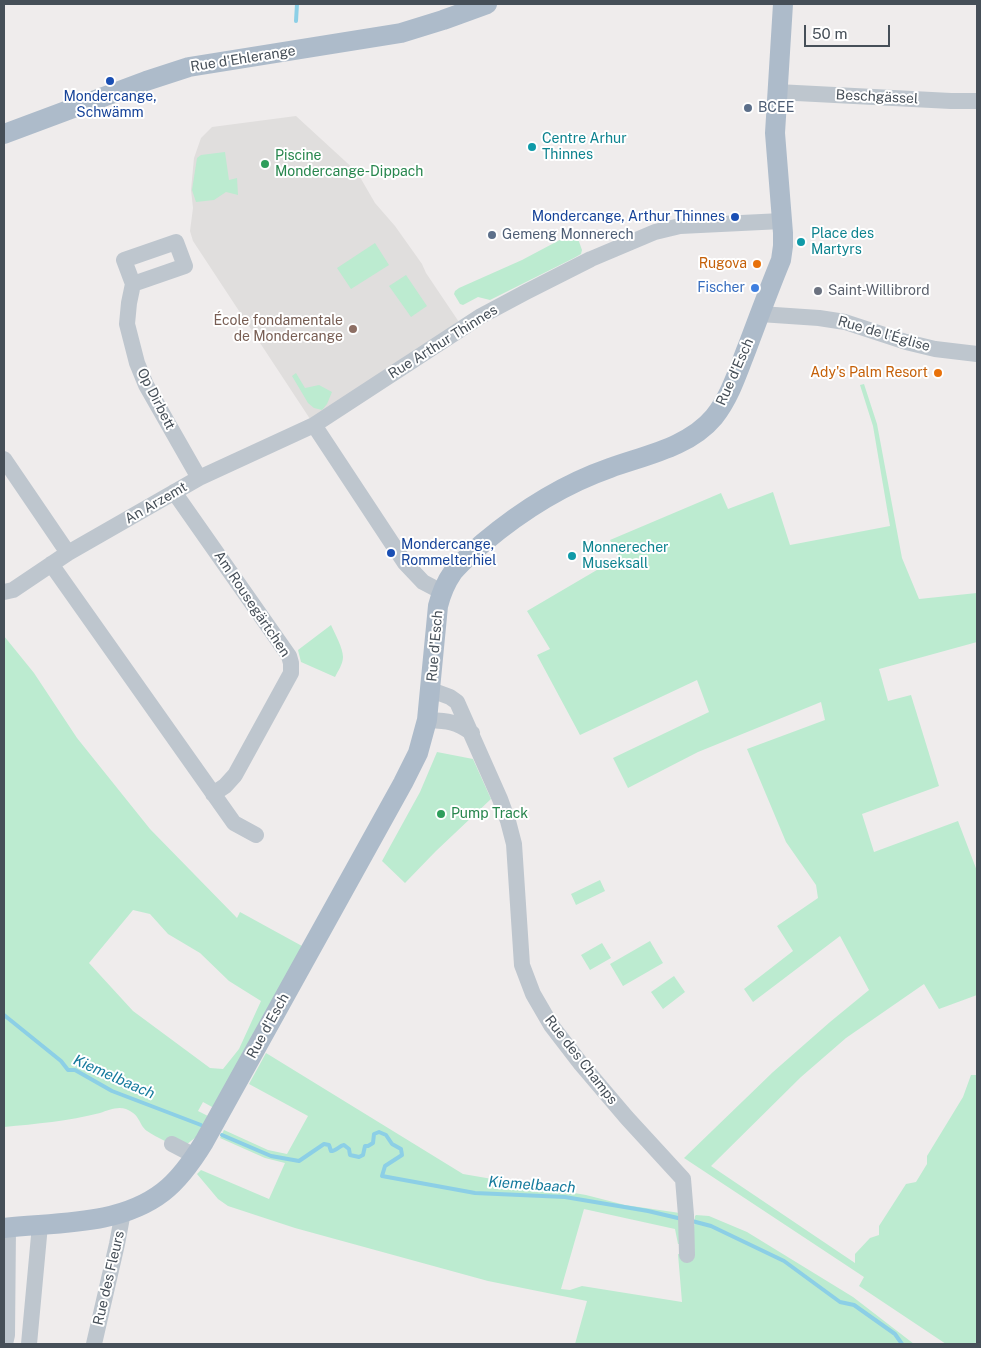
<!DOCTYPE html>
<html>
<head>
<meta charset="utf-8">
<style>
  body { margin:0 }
  #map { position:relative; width:981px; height:1348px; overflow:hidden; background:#efecec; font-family:"Public Sans",sans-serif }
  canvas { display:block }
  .frame { position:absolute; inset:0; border:5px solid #464f58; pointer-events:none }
  .scale { position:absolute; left:804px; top:25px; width:86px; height:22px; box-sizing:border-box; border:2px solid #464f58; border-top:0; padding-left:6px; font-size:15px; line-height:18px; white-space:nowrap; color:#464f58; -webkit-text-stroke:4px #fff; paint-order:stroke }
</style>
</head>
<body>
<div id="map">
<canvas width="981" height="1348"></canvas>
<div class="frame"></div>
<div class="scale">50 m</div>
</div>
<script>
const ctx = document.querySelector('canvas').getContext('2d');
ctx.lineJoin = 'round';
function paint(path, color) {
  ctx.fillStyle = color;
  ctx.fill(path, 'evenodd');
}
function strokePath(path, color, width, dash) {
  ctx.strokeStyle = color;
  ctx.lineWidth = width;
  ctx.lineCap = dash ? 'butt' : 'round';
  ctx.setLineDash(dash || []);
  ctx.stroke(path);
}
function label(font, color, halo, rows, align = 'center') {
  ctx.font = font + ' "Public Sans",sans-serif';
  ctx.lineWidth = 4;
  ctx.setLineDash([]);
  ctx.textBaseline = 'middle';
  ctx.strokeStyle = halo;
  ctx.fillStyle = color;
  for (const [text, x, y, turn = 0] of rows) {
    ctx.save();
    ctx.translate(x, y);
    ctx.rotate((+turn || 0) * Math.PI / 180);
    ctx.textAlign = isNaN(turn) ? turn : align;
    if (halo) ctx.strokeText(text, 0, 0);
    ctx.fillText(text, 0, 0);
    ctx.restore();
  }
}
const education = new Path2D(`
  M296 116 357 172 375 203 395 226 422 264 426 273 463 328 314 425 193 241 190 231 193 208 191 190 194 158 201 138 212 127Z`);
const green = new Path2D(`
  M225 152 229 180 237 178 238 195 226 192 214 200 196 202 192 190 197 158 201 155Z
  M571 234 577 236 582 250 581 254 574 258 490 300 478 297 463 305 460 304 454 294 455 291 459 288 522 260Z
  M375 243 389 265 351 289 337 268Z
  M406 275 427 306 411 317 389 286Z
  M296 373 305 388 319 385 332 392 327 404 322 410 314 408 308 403 292 376Z
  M864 384 877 424 902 558 919 599 977 593V642L879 669 888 701 911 695 939 786 862 814 874 852 958 821 977 871V995L939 1009 924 984 846 1038 801 1077 711 1166 855 1263V1254L870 1238 879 1235V1226L906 1184 916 1182 927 1164V1156L963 1097 971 1075H977V1344H946L859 1286 864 1277 684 1158 773 1072 830 1022 869 990 840 936 753 1002 744 989 793 951 777 926 818 898 816 885 786 842 747 749 825 720 821 702 698 752 628 788 613 758 709 712 697 680 580 735 537 655 550 649 527 611 619 557 610 540 721 493 728 509 773 492 790 545 890 526 873 426 860 385Z
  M331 625C335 634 343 648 343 657 343 664 338 671 335 677L301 662 298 650Z
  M4 636 34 673 77 738 150 829 237 918 240 912 302 946 214 1108 203 1102 198 1111 208 1116 196 1137 181 1149C171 1143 157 1138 147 1131 138 1124 141 1115 126 1109 118 1106 108 1110 100 1113 68 1121 36 1124 4 1127ZM133 910 150 914 168 934 200 953 229 981 261 1001 239 1049 223 1069 210 1068 133 1011 89 963Z
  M437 752 473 759 491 799 436 851 405 883 382 861 420 792Z
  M600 880 605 891 576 905 571 894Z
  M650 941 663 963 623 986 610 964Z
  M602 943 611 958 590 970 581 955Z
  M674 976 685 992 663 1009 651 992Z
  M266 1053 463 1174 586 1195 625 1205 680 1213V1244H678L675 1229 584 1209 561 1289 570 1290 582 1286 682 1302 678 1254 687 1255 694 1227 695 1216 696 1215 709 1216 747 1232 853 1297 914 1344H575L587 1301 488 1281 295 1228 228 1206 218 1199 197 1174 201 1170 269 1199 285 1163 265 1158 220 1138 224 1130 268 1150 287 1154 308 1116 249 1084Z`);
const stream = new Path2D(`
  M296 21 297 4
  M4 1015 61 1061 68 1070H75L112 1091 201 1125
  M222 1135 271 1156 299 1161 324 1144 329 1145 331 1151C336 1151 339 1146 344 1145L349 1149 350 1155 359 1157 363 1155 365 1146H368L373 1143 374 1134 379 1132 386 1135 392 1144 401 1149 402 1155 385 1166 382 1176 475 1193 565 1197 648 1211 682 1219
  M692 1221 711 1226 784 1261 840 1302 854 1305 895 1334 902 1344`);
const minor = new Path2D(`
  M777 92 951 101H977
  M133 284 185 266 176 242 124 260 133 284 129 303 127 324 137 363 146 385 199 478
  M760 314 819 318 845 322 906 342 935 349 977 354
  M314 425 405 563 423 582 442 592
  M4 459 68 553
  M174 492 289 656 291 663V673L235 775 225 786 213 794
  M51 564 234 823 256 835
  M4 592 13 590 68 553 199 478 314 425 481 316 526 292 591 259 655 232 680 226 782 221
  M431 690 450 697 457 702 500 799 508 821 514 844 522 965 533 994 551 1025 581 1064 627 1118 683 1179 686 1215 687 1255
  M427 720C447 721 455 721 472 733
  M172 1144 195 1156
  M5 1344 7 1335 8 1228
  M29 1344 40 1225
  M94 1344 117 1244 123 1212`);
const major = new Path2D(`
  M4 134 146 81 189 67 401 33 443 20 487 4
  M4 1228C56 1222 119 1226 163 1192 180 1179 193 1160 204 1142L403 783 418 753 427 720 438 606C441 594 446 582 453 572 462 561 473 552 483 543 521 511 564 484 610 468 646 455 689 447 714 417 730 397 738 371 747 348 758 319 769 289 781 260L783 246V233L775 133 783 4`);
const markers = [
  [110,81,5,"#1a4fb4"],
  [748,108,5,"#5c6f8a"],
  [532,147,5,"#0f9aa8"],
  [265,164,5,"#2e9e5b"],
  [735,217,5,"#1a4fb4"],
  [492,235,5,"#5c6f8a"],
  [801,242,5,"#0f9aa8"],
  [757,264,5,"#e8710a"],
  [755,288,5,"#3f7fe0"],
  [818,291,5,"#6b7280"],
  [353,329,5,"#8d6e63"],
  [938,373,5,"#e8710a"],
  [391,553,5,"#1a4fb4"],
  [572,556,5,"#0f9aa8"],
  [441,814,5,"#2e9e5b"]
];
const streetNames = [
  ["Rue d'Ehlerange",243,59,-9],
  ["Beschgässel",877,97,3],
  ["Rue de l'Église",884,334,16],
  ["Rue Arthur Thinnes",443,342,-32],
  ["Rue d'Esch",735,372,-66],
  ["Op Dirbett",156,399,63],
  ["An Arzemt",156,503,-30],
  ["Am Rousegärtchen",252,604,56],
  ["Rue d'Esch",435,646,-85],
  ["Rue d'Esch",268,1026,-61],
  ["Rue des Champs",581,1060,52],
  ["Rue des Fleurs",109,1278,-77]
];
const transitNames = [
  ["Mondercange,",110,97],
  ["Schwämm",110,113],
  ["Mondercange, Arthur Thinnes",725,217,"right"],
  ["Mondercange,",401,545,"left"],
  ["Rommelterhiel",401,561,"left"]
];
const serviceNames = [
  ["BCEE",758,108],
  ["Gemeng Monnerech",502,235]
];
const cultureNames = [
  ["Centre Arhur",542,139],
  ["Thinnes",542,155],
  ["Place des",811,234],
  ["Martyrs",811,250],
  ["Monnerecher",582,548],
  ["Museksall",582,564]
];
const leisureNames = [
  ["Piscine",275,156],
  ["Mondercange-Dippach",275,172],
  ["Pump Track",451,814]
];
const foodNames = [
  ["Rugova",747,264],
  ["Ady's Palm Resort",928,373]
];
const shopNames = [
  ["Fischer",745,288]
];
const worshipNames = [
  ["Saint-Willibrord",828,291]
];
const educationNames = [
  ["École fondamentale",343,321],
  ["de Mondercange",343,337]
];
const waterNames = [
  ["Kiemelbaach",114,1077,24],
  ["Kiemelbaach",532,1185,4]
];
paint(education, '#e0dedd');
paint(green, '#bcebd0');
strokePath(stream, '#8ccfe6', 4);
strokePath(minor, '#bec6ce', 16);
strokePath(major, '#adbbca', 20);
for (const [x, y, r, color] of markers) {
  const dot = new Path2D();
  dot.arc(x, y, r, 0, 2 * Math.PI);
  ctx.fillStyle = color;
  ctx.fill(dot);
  strokePath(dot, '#fff', 2);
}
label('14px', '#464f58', '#fff', streetNames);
label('14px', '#164399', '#fff', transitNames);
label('14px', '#4e5e75', '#fff', serviceNames, 'left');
label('14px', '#0d838f', '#fff', cultureNames, 'left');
label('14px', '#27864d', '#fff', leisureNames, 'left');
label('14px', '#c56008', '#fff', foodNames, 'right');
label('14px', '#366cbe', '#fff', shopNames, 'right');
label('14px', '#5b616d', '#fff', worshipNames, 'left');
label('14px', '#785e54', '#fff', educationNames, 'right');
label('italic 15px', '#157a9d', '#fff', waterNames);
</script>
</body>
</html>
